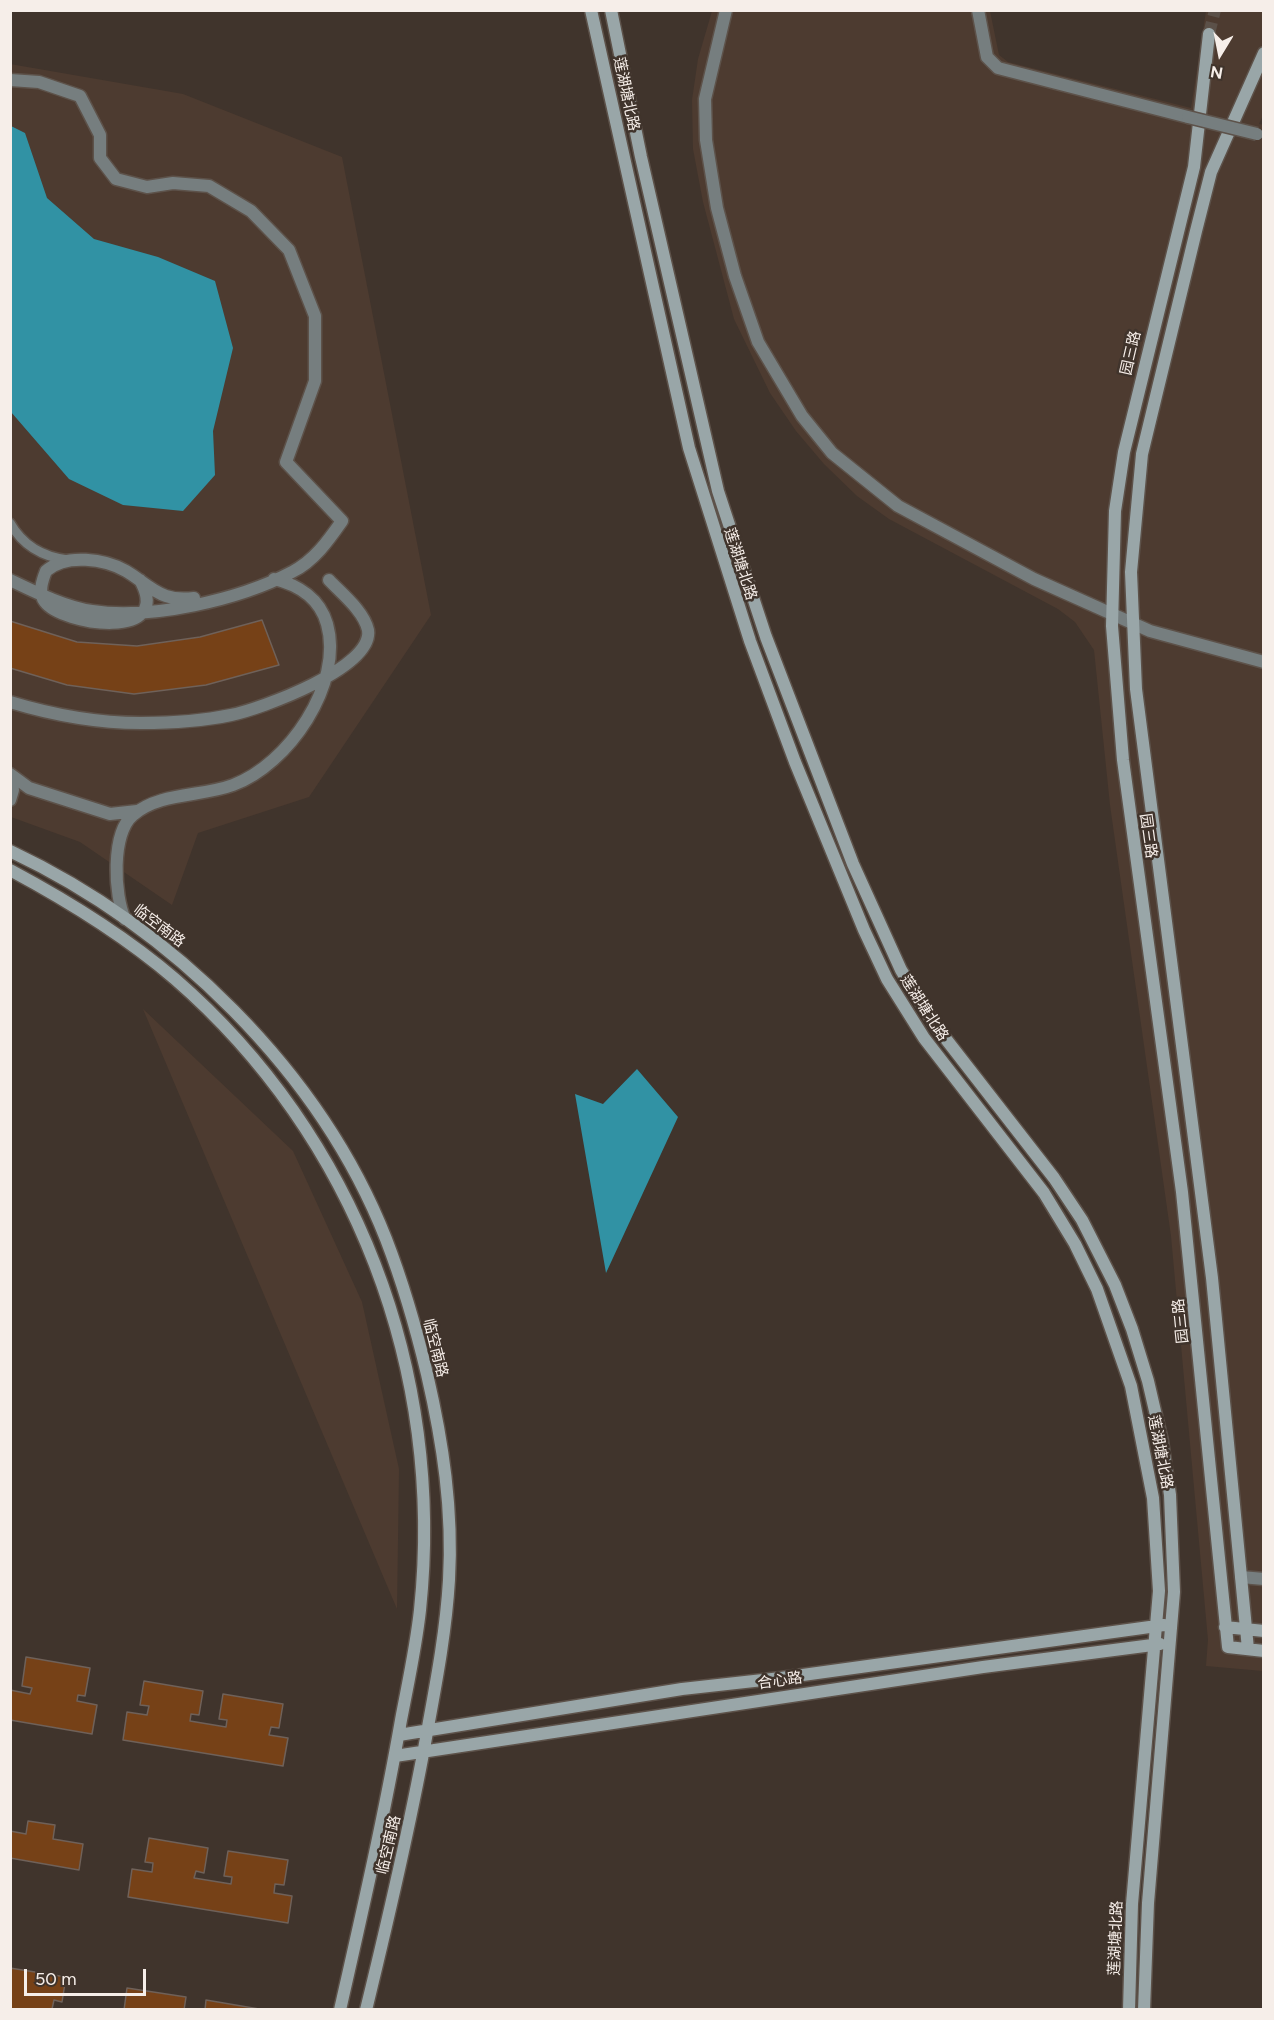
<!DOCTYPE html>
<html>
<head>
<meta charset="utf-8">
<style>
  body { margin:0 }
  #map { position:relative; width:1274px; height:2020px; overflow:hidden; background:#40342c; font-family:Figtree,sans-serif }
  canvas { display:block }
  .frame { position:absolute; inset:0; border:12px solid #f6eee9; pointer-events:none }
  .north { position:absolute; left:1190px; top:24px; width:60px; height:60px; -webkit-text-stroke:4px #40342c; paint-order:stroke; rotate:190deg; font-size:16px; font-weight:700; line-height:24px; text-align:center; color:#f6eee9 }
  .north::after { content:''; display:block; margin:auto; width:21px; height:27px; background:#f6eee9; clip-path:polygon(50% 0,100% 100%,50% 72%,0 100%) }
  .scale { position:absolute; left:24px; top:1969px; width:122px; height:27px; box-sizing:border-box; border:3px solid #f6eee9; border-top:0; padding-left:8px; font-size:18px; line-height:21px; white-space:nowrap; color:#f6eee9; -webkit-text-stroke:4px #40342c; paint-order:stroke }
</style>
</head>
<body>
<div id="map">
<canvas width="1274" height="2020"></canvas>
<div class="frame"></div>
<div class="north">N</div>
<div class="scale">50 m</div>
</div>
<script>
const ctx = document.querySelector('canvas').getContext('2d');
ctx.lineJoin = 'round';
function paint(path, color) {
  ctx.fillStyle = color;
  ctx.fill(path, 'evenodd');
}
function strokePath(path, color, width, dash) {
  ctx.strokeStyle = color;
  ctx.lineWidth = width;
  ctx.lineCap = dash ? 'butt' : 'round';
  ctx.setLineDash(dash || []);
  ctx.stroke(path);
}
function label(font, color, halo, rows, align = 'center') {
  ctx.font = font + ' Figtree,"Noto Sans SC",sans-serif';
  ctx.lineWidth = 5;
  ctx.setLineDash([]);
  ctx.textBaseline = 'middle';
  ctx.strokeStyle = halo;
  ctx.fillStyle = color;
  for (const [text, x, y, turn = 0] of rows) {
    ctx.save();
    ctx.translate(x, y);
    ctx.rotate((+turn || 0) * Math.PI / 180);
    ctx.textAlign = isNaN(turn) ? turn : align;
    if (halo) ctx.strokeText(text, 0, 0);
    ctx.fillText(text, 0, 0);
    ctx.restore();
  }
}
const built = new Path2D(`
  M712 11H990L999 55 1008 62 1191 108 1206 11H1263L1264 113 1259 124 1264 125 1263 1671 1206 1666 1208 1640 1171 1236 1110 805 1094 650 1075 622 1058 609 889 519 857 496 824 464 796 431 770 393 734 319 703 202 693 149 692 100 698 59Z
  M10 64 183 94 342 157 431 615 309 797 198 833 172 905 80 842 11 817Z
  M143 1009 293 1151 362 1302 399 1469 397 1609Z`);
const water = new Path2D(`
  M11 126 25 133 47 198 94 239 158 257 215 281 233 348 213 431 215 475 183 511 123 505 69 479 11 412Z
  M637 1069 678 1117 606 1273 575 1094 603 1104Z`);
const building = new Path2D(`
  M262 620 279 665 206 685 134 694 67 685 10 668V621L77 642 137 646 200 637Z
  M26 1657 90 1668 85 1696 78 1695 77 1701 97 1705 92 1734 10 1720V1690L30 1694 32 1688 22 1686Z
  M144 1681 203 1691 199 1715 191 1714 190 1721 226 1727 227 1720 219 1719 223 1694 283 1704 279 1728 271 1727 269 1735 288 1738 283 1766 123 1740 127 1712 147 1715 149 1706 140 1705Z
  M28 1821 55 1825 53 1839 83 1844 79 1870 10 1858V1831L26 1834Z
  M149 1838 208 1848 204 1873 196 1871 194 1878 231 1884 232 1877 224 1876 228 1851 288 1860 284 1885 275 1884 274 1893 292 1896 288 1923 128 1897 132 1869 152 1872 153 1863 145 1862Z
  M10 1968 66 1977 62 2002 54 2000 52 2009 57 2010H10Z
  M127 1988 186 1997 184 2010H124Z
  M206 2000 265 2010H205Z`);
const secondaryTunnel = new Path2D(`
  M1209 34 1215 10`);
const lane = new Path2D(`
  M10 523C23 546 43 557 68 560`);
const street = new Path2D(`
  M726 10 705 99 706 140 717 208 735 276 758 342 802 416 832 453 898 506 1034 579 1150 631 1264 662
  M978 10 987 57 998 68 1188 117
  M10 80 39 82 80 96 100 135V158L116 179 147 187 173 183 209 186 251 211 289 250 315 316V381L286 462 342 521C328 541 314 561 292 572 239 600 150 620 92 611 65 607 35 592 10 580
  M140 580C175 642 62 625 45 602 38 593 42 581 46 571 66 553 105 559 126 571 140 579 151 591 166 596 175 599 185 599 194 598
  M10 702C53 715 96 723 141 723 171 723 202 721 231 715 260 709 374 668 368 630 364 611 341 593 329 580
  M10 774 29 788 110 814 137 811
  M10 778 13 790 10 800
  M125 919C114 896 111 833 133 815 160 792 201 797 233 785 288 765 344 684 327 624 320 599 299 585 274 579
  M1241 1577 1264 1579`);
const secondary = new Path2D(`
  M591 10 689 448 750 641 795 762 864 930 887 979 924 1038 1044 1193 1075 1244 1097 1289 1131 1386 1153 1498 1159 1591 1132 1904 1129 2010
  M611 10 641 157 718 491 766 637 853 864 901 970 935 1025 1054 1178 1082 1220 1115 1285 1132 1329 1148 1381 1162 1441 1170 1495 1174 1592 1148 1903 1144 2010
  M1209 34 1194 167 1124 452 1115 511 1112 626 1123 760 1182 1192 1228 1647 1264 1651
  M10 851C171 927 320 1071 386 1239 403 1283 416 1328 427 1374 443 1443 453 1510 449 1580 446 1630 437 1678 428 1727 411 1822 389 1916 366 2010
  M10 870C68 901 125 936 175 979 356 1136 445 1372 420 1610 416 1647 408 1683 401 1720 384 1817 362 1913 340 2010
  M1225 1627 1264 1631
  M1248 1649 1212 1278 1136 689 1131 572 1142 454 1196 231 1211 172 1264 53
  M399 1735 682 1689 781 1678 1164 1625
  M395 1756 983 1667 1160 1644`);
const streetBridge = new Path2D(`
  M1188 117 1257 134`);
const streetNames = [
  ["莲湖塘北路",626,94,78],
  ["园三路",1131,353,-77],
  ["莲湖塘北路",740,564,72],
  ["园三路",1148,836,82],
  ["临空南路",159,926,37],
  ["莲湖塘北路",924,1008,57],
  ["园三路",1181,1321,-96],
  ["临空南路",435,1348,76],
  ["莲湖塘北路",1160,1452,79],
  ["合心路",780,1681,-8],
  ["临空南路",389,1845,-77],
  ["莲湖塘北路",1116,1938,-88]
];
paint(built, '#4d3b30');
paint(water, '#3192a4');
paint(building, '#764117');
strokePath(building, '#6f6159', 1.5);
strokePath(secondaryTunnel, '#5b5048', 12, [12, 6]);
strokePath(lane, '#5d524a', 12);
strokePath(street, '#5d524a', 15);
strokePath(secondary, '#5d524a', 15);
strokePath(lane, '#767e7f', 9);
strokePath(street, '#767e7f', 12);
strokePath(secondary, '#99a6a8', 12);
strokePath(streetBridge, '#5d524a', 15, []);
strokePath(streetBridge, '#767e7f', 12);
label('15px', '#f6eee9', '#40342c', streetNames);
</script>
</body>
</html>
